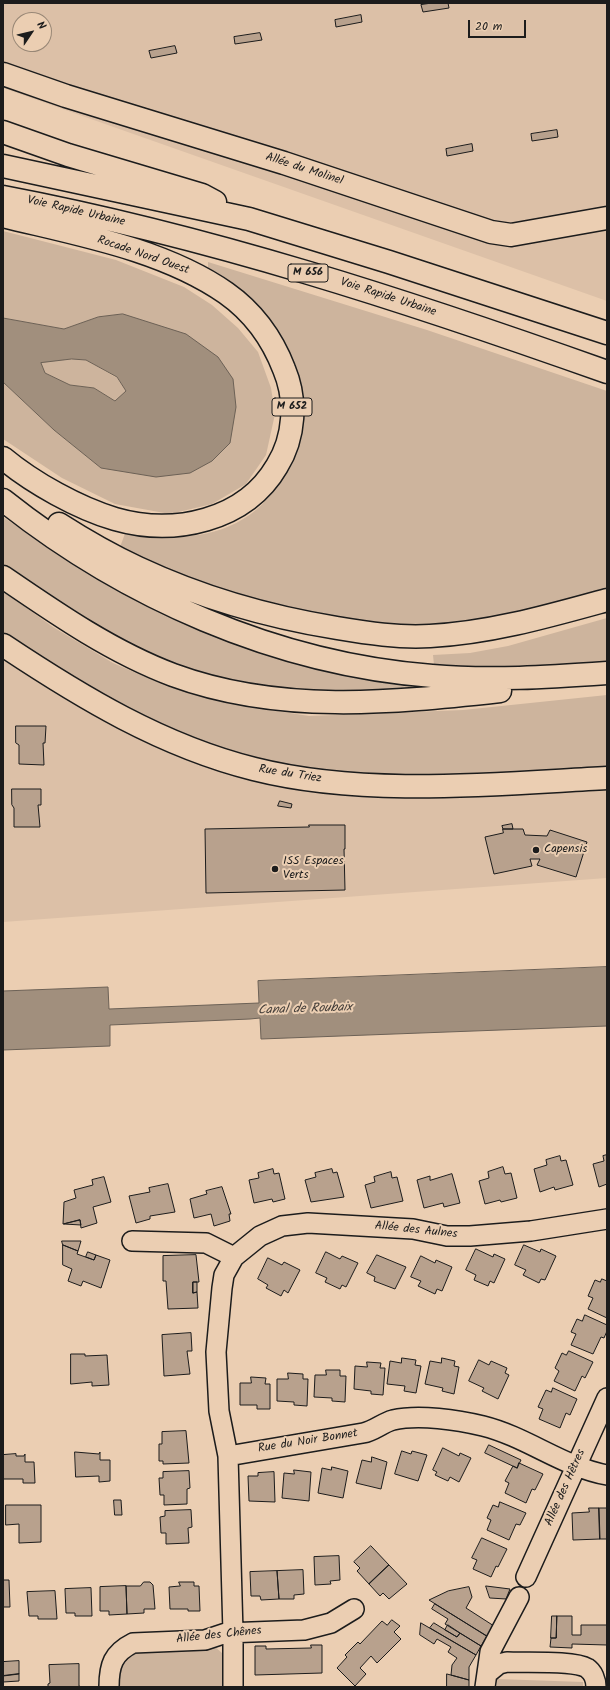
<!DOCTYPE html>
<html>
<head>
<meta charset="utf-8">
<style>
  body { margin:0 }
  #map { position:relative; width:610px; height:1690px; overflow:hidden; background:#ebceb2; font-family:Kalam,sans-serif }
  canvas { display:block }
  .frame { position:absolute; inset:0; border:4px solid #1c1c1c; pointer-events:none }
  .north { position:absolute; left:12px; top:12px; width:40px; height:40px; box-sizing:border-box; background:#ebceb2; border:1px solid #988776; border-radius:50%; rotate:55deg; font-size:11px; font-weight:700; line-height:16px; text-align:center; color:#1c1c1c }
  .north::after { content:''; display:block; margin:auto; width:14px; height:18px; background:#1c1c1c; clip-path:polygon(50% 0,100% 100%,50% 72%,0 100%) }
  .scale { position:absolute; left:468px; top:20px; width:58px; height:18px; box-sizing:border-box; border:2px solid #1c1c1c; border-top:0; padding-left:5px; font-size:12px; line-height:14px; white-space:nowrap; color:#1c1c1c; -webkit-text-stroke:3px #ebceb2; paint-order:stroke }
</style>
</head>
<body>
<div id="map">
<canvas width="610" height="1690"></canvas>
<div class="frame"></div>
<div class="north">N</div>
<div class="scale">20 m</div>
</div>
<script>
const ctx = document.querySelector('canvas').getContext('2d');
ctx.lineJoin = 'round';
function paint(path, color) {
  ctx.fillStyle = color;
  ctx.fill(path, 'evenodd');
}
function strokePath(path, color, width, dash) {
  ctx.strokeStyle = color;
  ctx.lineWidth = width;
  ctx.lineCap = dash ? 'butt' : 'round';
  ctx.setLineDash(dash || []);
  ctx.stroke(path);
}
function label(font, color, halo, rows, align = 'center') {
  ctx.font = font + ' Kalam,sans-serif';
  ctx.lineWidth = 4;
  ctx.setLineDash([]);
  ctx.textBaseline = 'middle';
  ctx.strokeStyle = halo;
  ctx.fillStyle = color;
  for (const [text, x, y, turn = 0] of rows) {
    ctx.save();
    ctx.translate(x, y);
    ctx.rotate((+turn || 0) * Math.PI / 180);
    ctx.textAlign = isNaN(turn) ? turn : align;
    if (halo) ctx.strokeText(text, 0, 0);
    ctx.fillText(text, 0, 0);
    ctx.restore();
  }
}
const built = new Path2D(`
  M3 3H607V301L3 88ZM20 20H44V44H20Z
  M3 607 133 690 355 743 607 758V878L3 922Z`);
const green = new Path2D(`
  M3 231 116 260 184 287 212 305 238 328 258 352 271 388 275 414 266 455 246 484 212 504 170 514 115 504 62 478 3 439V382L54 430 101 468 190 473 98 317 64 329 3 318Z
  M208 262 427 330 607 391V593L468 624 398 627 301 613 220 590 166 571 120 547 126 531C187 545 251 536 283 476 287 469 293 461 295 454 297 444 294 420 294 409 293 382 295 363 282 339 264 308 236 288 208 268Z
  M72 359 86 360 117 378 126 391 116 401 94 388 70 385 45 373 41 363Z
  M3 517 83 570 181 620 296 662 358 678 419 689 355 695 286 691 221 680 152 657 70 612 3 565Z
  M3 591 53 627 113 663 166 686 227 703 309 716 463 710 607 695V768L453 776 336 772 248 758 171 729 88 687 3 632Z
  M607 618V663L510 668 434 665 433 655 470 653 508 646Z
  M214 1646 222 1653 224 1658V1687H114L116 1669 131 1652Z
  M497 1679 583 1682V1687H497Z`);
const water = new Path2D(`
  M123 314 186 334 218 357 233 379 236 407 230 443 212 461 190 473 156 477 101 468 54 430 3 382V318L64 329 98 317ZM72 359 86 360 117 377 126 391 115 401 94 388 70 385 45 373 41 363Z
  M607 967V1026L261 1039 260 1018 250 1019 110 1025V1046L3 1050V991L108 987 109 1009 259 1003 258 981Z`);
const building = new Path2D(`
  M432 3H448L449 8 423 12 421 5Z
  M361 15 362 22 336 27 335 20Z
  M260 33 262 40 235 44 234 37Z
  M175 46 177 53 151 58 149 51Z
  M557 130 558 137 532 141 531 134Z
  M472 144 473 151 447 156 446 149Z
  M16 726H46L45 743H43L44 765 19 764V745L16 743Z
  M12 789H41V805H38L40 827H14V808L12 805Z
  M280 801 292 804 291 808 278 806Z
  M512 824 513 829H503L502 826Z
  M309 825H345V849H344L345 890 206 893 205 829 309 827Z
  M503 829H523L525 835 547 836 550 830 587 842 576 877 537 865 540 859H530L532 866 494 874 485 837 503 833Z
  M607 1155V1184L599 1187 593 1164 604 1161 603 1156Z
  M560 1156 561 1161 566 1160 573 1185 555 1190 554 1187 540 1192 534 1169 547 1165 546 1160Z
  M503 1167 505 1174 511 1173 517 1198 501 1202 500 1200 485 1204 479 1181 489 1178 488 1172Z
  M273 1169 274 1174 279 1173 285 1199 273 1202 272 1199 254 1203 249 1180 259 1178 258 1173Z
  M332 1169 333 1173 337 1172 344 1197 311 1202 305 1180 316 1177 315 1173Z
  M391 1172 392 1178 397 1177 403 1201 371 1208 365 1185 375 1182 374 1177Z
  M452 1174 460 1203 444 1207 443 1203 424 1208 417 1180 430 1176V1180Z
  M104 1177 111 1202 93 1207 97 1223 81 1228 80 1220 63 1224 64 1202 76 1198 74 1190 93 1185 92 1180Z
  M168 1184 175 1212 150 1216V1219L136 1223 129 1196 150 1192 149 1188Z
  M222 1187 231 1214H229L230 1221 214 1226 211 1214 194 1218 190 1199 207 1194 206 1191Z
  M80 1220 81 1225 64 1224Z
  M62 1241H81L78 1251 63 1245Z
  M63 1245 78 1251 77 1254 94 1260 96 1255 110 1260 101 1288 83 1281 81 1286 68 1281 72 1269 63 1265Z
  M524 1245 540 1252 541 1249 556 1256 545 1280 541 1279 539 1283 523 1275 526 1270 515 1265Z
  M476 1249 493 1257 494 1254 505 1259 494 1283 490 1281 488 1286 474 1280 476 1275 466 1270Z
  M88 1252 96 1255 94 1260 86 1257Z
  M326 1252 340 1259 342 1256 358 1263 346 1287 342 1285 340 1289 325 1282 327 1278 316 1273Z
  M196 1255 199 1282H193V1293L197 1292 198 1308 168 1309 166 1281H163V1256Z
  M377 1255 406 1267 395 1289 374 1281 375 1277 367 1273Z
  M421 1256 435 1263 436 1260 452 1267 442 1291 437 1289 435 1294 418 1286 421 1281 411 1277Z
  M268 1258 282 1265 284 1262 300 1270 288 1293 284 1290 281 1296 266 1288 268 1285 258 1279Z
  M602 1279 607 1281V1318L588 1309 593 1298 588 1296 595 1280 600 1282Z
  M193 1282H197V1292L193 1293Z
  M585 1315 607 1325V1331L604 1338 601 1337 593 1354 571 1345 576 1334 571 1332 577 1319 582 1321Z
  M191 1333 192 1351H187L190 1374 164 1376 162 1335Z
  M569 1351 593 1362 585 1378 582 1376 575 1391 554 1381 559 1371 555 1368 562 1353 566 1355Z
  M71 1354H85V1356L107 1355 109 1385 92 1386V1382L71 1384Z
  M402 1358 416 1360 415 1365 421 1366 416 1393 404 1391 405 1386 387 1384 390 1361 401 1363Z
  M442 1358 455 1361 454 1366 459 1367 454 1394 442 1391 443 1388 425 1384 430 1361 441 1363Z
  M479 1360 489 1365 491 1361 507 1368 505 1373 509 1375 498 1399 482 1391 484 1388 469 1381Z
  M367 1362 381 1363 380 1368H385L383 1395 371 1394V1391L354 1389 355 1366 367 1367Z
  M326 1370H340V1376H346L345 1402 332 1401V1398L314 1397 315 1375H326Z
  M288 1373 303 1374V1379H308L307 1406 294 1405V1402L277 1401V1379H288Z
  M251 1377 266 1378 265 1384H270V1409H257V1405H240V1383H251Z
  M553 1388 577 1399 570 1415 566 1413 560 1428 539 1419 543 1409 538 1407 546 1390 551 1392Z
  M186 1431 189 1463 163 1464V1461H159V1444H162V1432Z
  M489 1445 521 1460 517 1468 485 1453Z
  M443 1448 459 1456 460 1453 471 1458 459 1482 450 1477 448 1481 435 1475 437 1472 433 1470Z
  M402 1451 411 1454 412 1451 427 1455 418 1481 395 1474Z
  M75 1452 99 1454 100 1452V1460H110V1481L99 1482V1476L76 1477Z
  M16 1454V1456H24L25 1454V1462H34L35 1483H23V1479H3V1455Z
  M372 1457 387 1462 381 1489 356 1483 362 1460 371 1462Z
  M519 1463 543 1474 535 1490 532 1489 526 1503 505 1493 509 1483 505 1481 513 1466 517 1468Z
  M332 1467 348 1471 343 1498 318 1493 322 1468 331 1470Z
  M294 1470 311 1472 309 1501 282 1498 284 1473 294 1474Z
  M189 1471 190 1488 187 1489V1504L164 1505V1495H160L159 1478H163V1472Z
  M274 1472 275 1502 249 1501 248 1476H258V1473Z
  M114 1500H121L122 1515H115Z
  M500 1502 526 1513 520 1525 516 1524 509 1540 487 1530 491 1520 487 1518 493 1505 498 1507Z
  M6 1505H41V1542L19 1543V1524L6 1525Z
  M589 1508H599L600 1539 573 1540 572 1513 589 1512Z
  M599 1508H607V1539H600Z
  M191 1510 192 1527 188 1528 189 1543 166 1544V1533H161L160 1517 165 1516V1511Z
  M482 1538 507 1549 498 1567 496 1566 491 1577 473 1569 477 1560 472 1558Z
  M371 1546 389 1565 369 1584 357 1571 360 1568 354 1562Z
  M339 1556 340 1580 330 1581 331 1584 315 1585 314 1557Z
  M389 1565 407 1584 389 1599 383 1593 380 1596 369 1584Z
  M303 1570 304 1594 294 1595V1599H279L277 1571Z
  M277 1571 279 1599 261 1600 260 1596H251L250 1572Z
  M3 1580H9L10 1607H3Z
  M144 1582H150L153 1585 155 1609H144V1613L127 1614 126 1586H140Z
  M179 1582H194V1586H199L200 1611H188V1609H170L169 1587 180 1586Z
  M126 1586 127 1614 109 1615V1611H100V1587Z
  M486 1586 510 1589 506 1599 490 1598Z
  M469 1587 472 1597 466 1608 494 1626 488 1637 429 1600 448 1591Z
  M91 1588 92 1616H75V1613H66L65 1589Z
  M55 1591 57 1619H38V1616H29L27 1592Z
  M435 1604 487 1636 481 1646 445 1624 448 1619 432 1609Z
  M552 1616H557L556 1638H551Z
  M557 1616H572V1635H581V1625H607V1645L572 1644V1648L550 1647 551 1638H556Z
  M392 1620 400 1626 394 1632 401 1639 377 1663 371 1656 360 1668 366 1674 355 1686 337 1668 347 1657 345 1655 358 1642 360 1644 382 1621 387 1625Z
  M421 1623 476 1655 469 1667V1680L451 1675 452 1665 457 1658 448 1652 451 1647 437 1639 434 1644 420 1635Z
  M434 1623 457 1637 460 1633 481 1646 476 1655 430 1628Z
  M448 1625 460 1633 457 1637 445 1630Z
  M311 1645H322V1673L255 1675V1646H266V1649L311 1648Z
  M19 1661V1674L3 1676V1662Z
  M79 1664V1686L82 1687H48V1684L50 1683 49 1665Z
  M19 1674V1681L3 1682V1676Z
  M447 1674 469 1680V1687H447Z`);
const minor = new Path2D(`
  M132 1241 206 1243 234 1257
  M228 1456 219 1411 216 1352 222 1288 224 1275 234 1257 260 1236 282 1226 308 1223 413 1229 447 1236H470L531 1231 607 1219
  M526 1577 607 1398
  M488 1673 499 1664 507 1662C524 1663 574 1660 587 1668 593 1672 596 1680 596 1687
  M109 1687C109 1665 113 1653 133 1643L205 1640 226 1633 304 1630 331 1623 354 1609
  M233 1687V1633L228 1456C273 1448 318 1441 363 1433 374 1431 382 1423 393 1420 419 1414 458 1420 483 1426 527 1437 563 1467 607 1475
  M485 1687 490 1652 519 1597`);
const tertiary = new Path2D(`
  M3 74 66 96 284 163 491 232 511 235 607 218
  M3 645C81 697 162 746 254 769 365 797 493 784 607 778`);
const trunk = new Path2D(`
  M3 132 68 155 202 195 215 202
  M3 166 249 219 389 262 607 333
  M3 197C209 236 410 302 607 372
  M3 216C76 234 163 249 226 293 253 312 272 338 284 369 297 400 295 437 277 466 245 521 174 536 115 519 78 508 33 483 3 458
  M3 500C125 597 276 664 432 676 490 681 549 677 607 673
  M59 524C84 540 110 555 138 568 200 597 269 617 337 628 367 633 399 638 430 636 490 633 549 616 607 600
  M3 577C57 614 112 652 173 675 279 714 391 703 500 691`);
const markers = [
  [536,850,4,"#1c1c1c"],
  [275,869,4,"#1c1c1c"]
];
const shields = [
  [308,273,40],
  [292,407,40]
];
const shieldNames = [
  ["M 656",308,273],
  ["M 652",292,407]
];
const streetNames = [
  ["Allée du Molinel",304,170,18],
  ["Voie Rapide Urbaine",76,212,13],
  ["Rocade Nord Ouest",143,256,19],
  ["Voie Rapide Urbaine",388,298,18],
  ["Rue du Triez",290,775,9],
  ["Allée des Aulnes",416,1231,6],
  ["Rue du Noir Bonnet",308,1442,-9],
  ["Allée des Hêtres",566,1488,-66],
  ["Allée des Chênes",219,1636,-6]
];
const poiNames = [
  ["Capensis",544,850],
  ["ISS Espaces",283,862],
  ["Verts",283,876]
];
const waterNames = [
  ["Canal de Roubaix",305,1010,-2]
];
paint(built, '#dcc0a7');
paint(green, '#cdb49d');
paint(water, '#a18f7d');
strokePath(water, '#6c6156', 1);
paint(building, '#b8a18d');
strokePath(building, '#1c1c1c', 1);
strokePath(minor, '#1c1c1c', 22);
strokePath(tertiary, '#1c1c1c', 25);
strokePath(trunk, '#1c1c1c', 25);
strokePath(minor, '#ebceb2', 19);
strokePath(tertiary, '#ebceb2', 22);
strokePath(trunk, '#ebceb2', 22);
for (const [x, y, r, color] of markers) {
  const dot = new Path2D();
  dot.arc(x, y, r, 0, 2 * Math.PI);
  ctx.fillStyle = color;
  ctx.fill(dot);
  strokePath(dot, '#ebceb2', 1.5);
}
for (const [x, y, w] of shields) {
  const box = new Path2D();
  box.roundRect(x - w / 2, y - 9, w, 18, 3);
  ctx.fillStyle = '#ebceb2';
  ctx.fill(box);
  strokePath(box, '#1c1c1c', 1);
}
label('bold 11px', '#1c1c1c', null, shieldNames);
label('12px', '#1c1c1c', '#ebceb2', streetNames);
label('12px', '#1c1c1c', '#ebceb2', poiNames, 'left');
label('italic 13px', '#443e39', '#ebceb2', waterNames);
</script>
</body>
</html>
